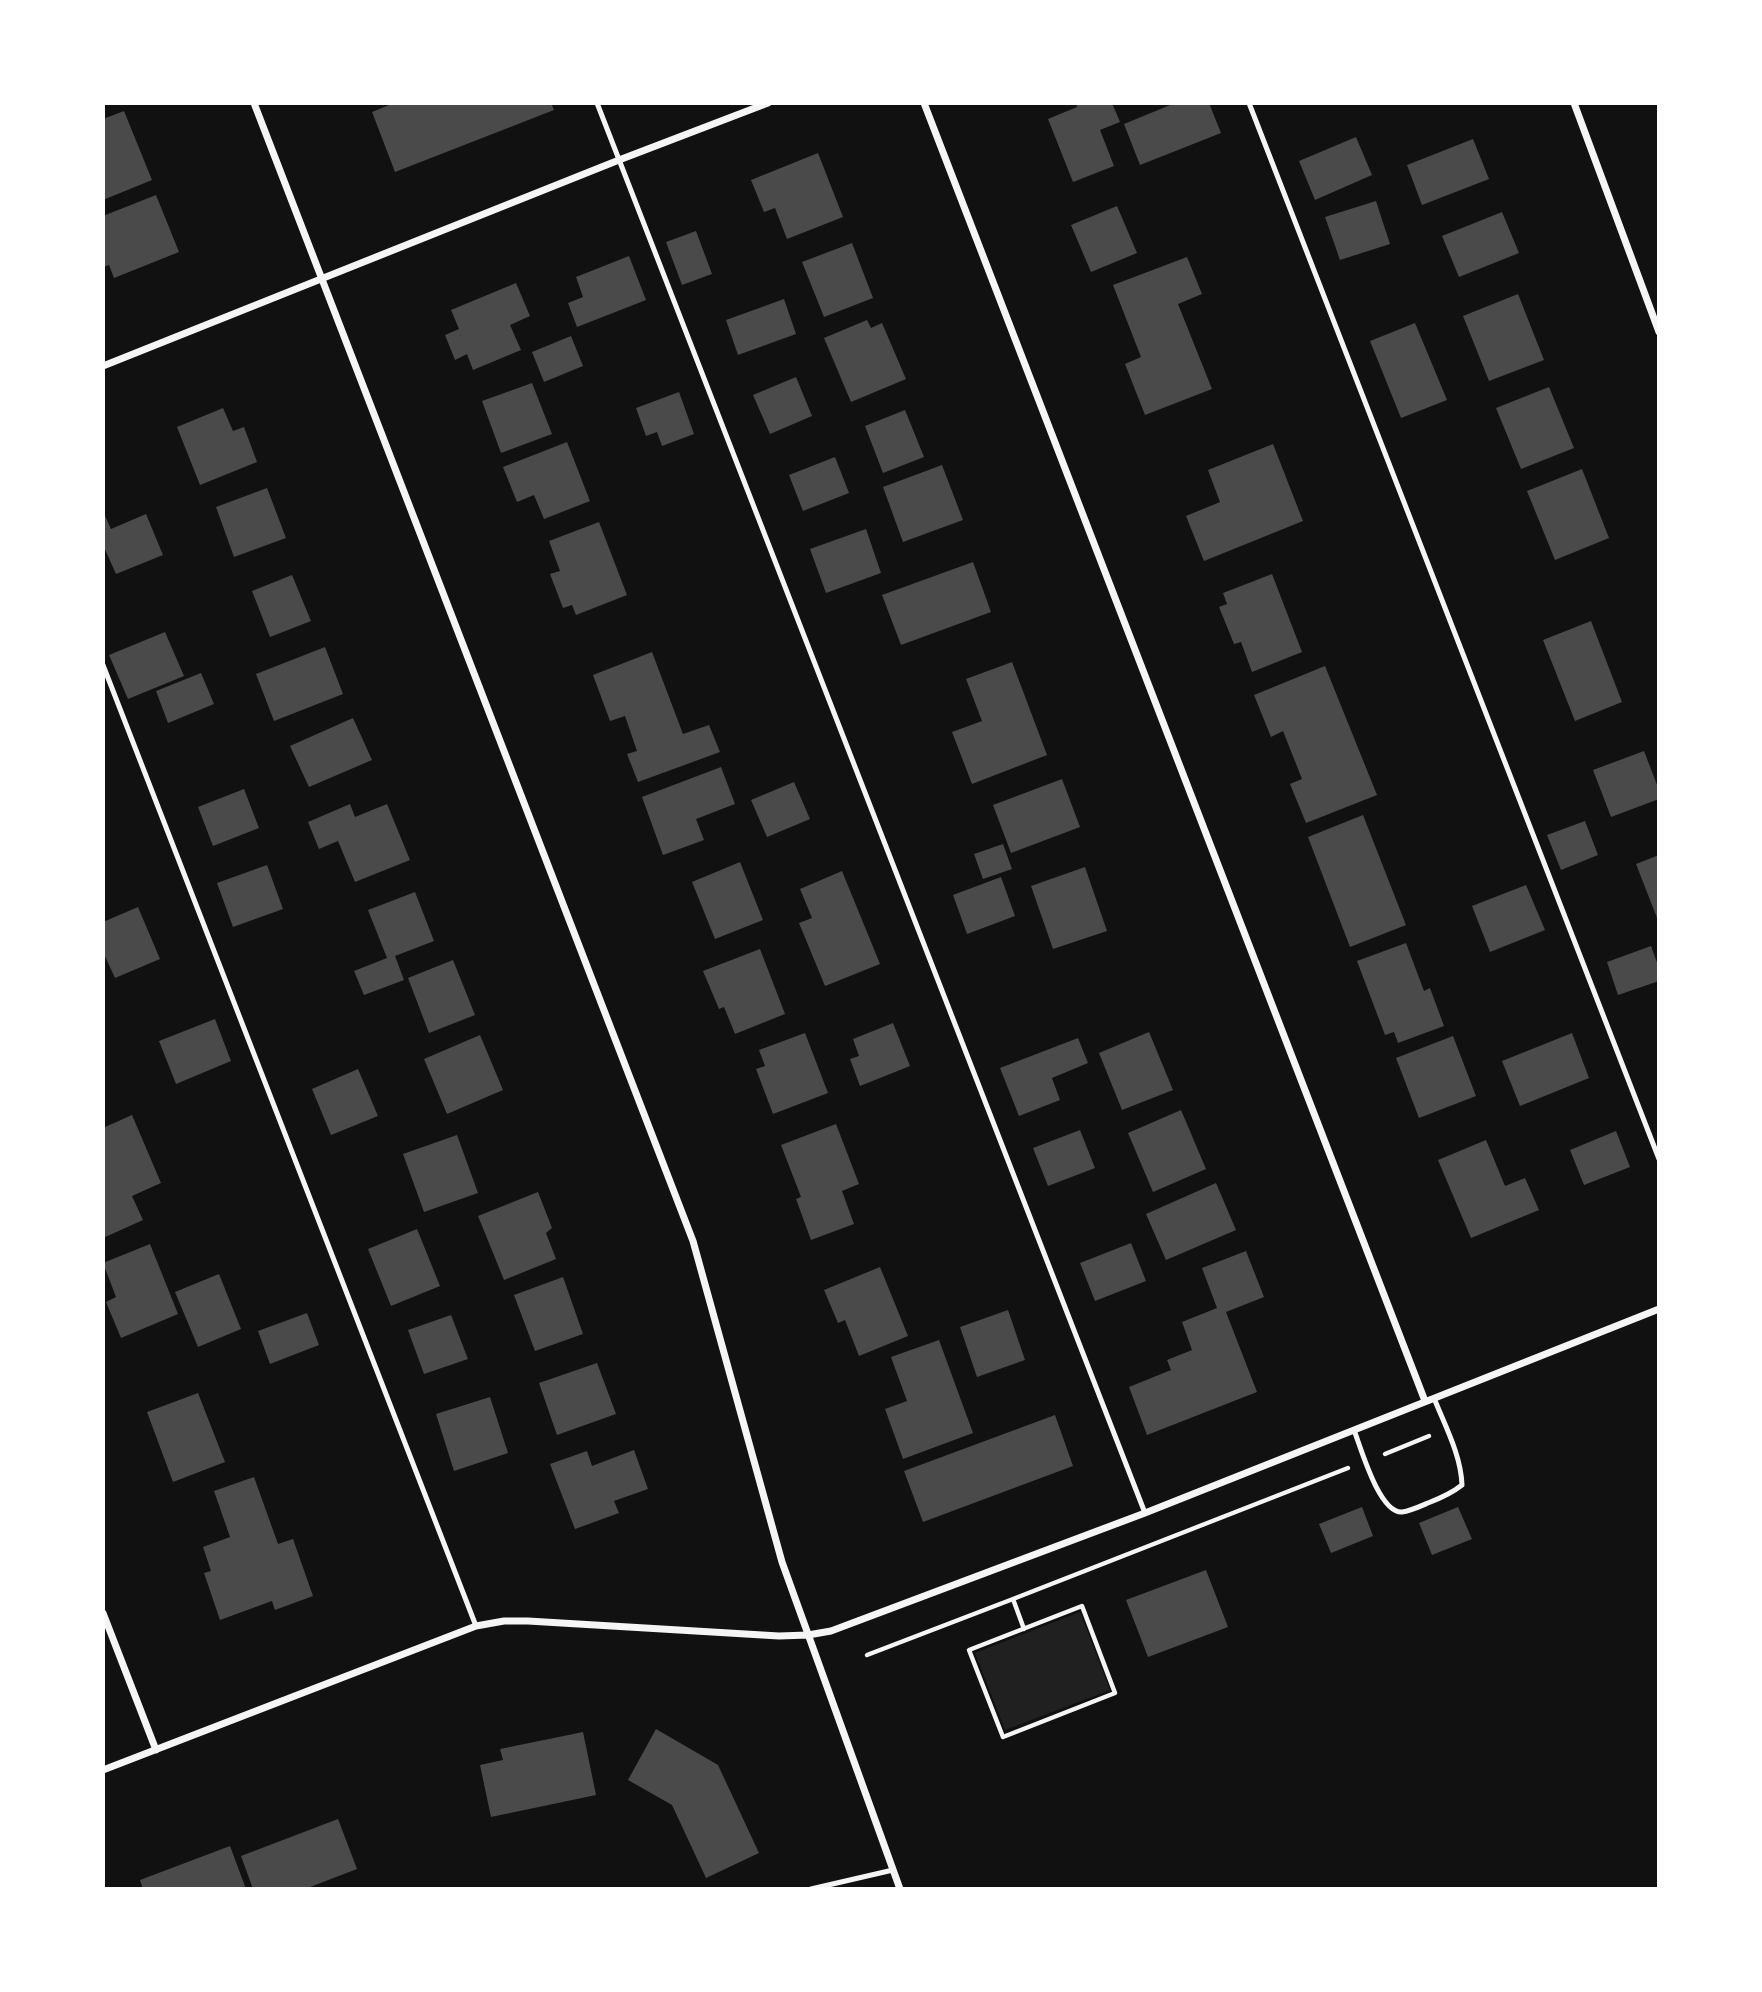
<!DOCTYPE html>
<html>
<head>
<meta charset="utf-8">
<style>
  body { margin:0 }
  #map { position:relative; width:1762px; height:1992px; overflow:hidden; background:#111; font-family:"Varela Round",sans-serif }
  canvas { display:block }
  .frame { position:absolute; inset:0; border:105px solid #fff; pointer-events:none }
</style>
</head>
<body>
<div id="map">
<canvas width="1762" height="1992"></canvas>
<div class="frame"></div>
</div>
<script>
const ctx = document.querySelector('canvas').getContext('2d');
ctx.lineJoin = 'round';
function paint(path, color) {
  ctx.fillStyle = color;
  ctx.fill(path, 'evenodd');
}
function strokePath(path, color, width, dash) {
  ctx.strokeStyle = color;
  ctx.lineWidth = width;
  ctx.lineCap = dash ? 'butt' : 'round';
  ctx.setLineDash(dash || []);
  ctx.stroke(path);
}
const green = new Path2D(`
  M1080 1612 1110 1690 1005 1730 975 1653Z`);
const building = new Path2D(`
  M394 103H551L554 110 395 172 372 112Z
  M1076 103H1112L1120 122 1100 130 1114 166 1073 182 1048 119 1077 107Z
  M1175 103H1209L1221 133 1140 165 1124 124Z
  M124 111 152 180 103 200V119Z
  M1356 137 1372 175 1315 200 1299 161Z
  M1473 139 1489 179 1422 205 1407 165Z
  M818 153 843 217 787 239 775 208 764 212 751 180Z
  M156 195 179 252 114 278 109 265 103 267V216Z
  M1376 201 1390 244 1340 260 1325 217Z
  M1117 206 1137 253 1091 272 1071 225Z
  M1502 212 1519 253 1459 277 1442 236Z
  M696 231 712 274 682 285 666 242Z
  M852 243 873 298 824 317 802 262Z
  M629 256 646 300 577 327 568 303 583 297 576 277Z
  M1187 257 1202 294 1178 304 1212 389 1145 415 1125 364 1141 357 1113 285Z
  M516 283 530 316 510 325 521 350 473 370 467 354 455 360 445 335 459 329 451 310Z
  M1518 294 1544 360 1489 381 1463 316Z
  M784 299 796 334 738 355 726 320Z
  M867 320 871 328 882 323 906 379 851 402 824 338Z
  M1415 323 1447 400 1401 418 1370 341Z
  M571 336 583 366 544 382 532 352Z
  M796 377 812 416 770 434 753 395Z
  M532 383 552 434 501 453 482 401Z
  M1549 387 1574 448 1521 469 1496 408Z
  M679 392 694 434 662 446 657 432 646 436 636 408Z
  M223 408 233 431 244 427 257 462 200 485 177 427Z
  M905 410 924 457 883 473 865 426Z
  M567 442 590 501 544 519 534 495 517 502 503 467Z
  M1273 444 1303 521 1204 561 1186 516 1220 502 1208 470Z
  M835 457 849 493 803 511 789 475Z
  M942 465 963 520 903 542 883 487Z
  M1582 469 1609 538 1555 560 1527 491Z
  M267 488 286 538 234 557 216 507Z
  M103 511 111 529 146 514 163 555 116 574 103 545Z
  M599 522 627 595 576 615 572 605 563 608 550 574 560 571 549 541Z
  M866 529 881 573 826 593 810 549Z
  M973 562 991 612 901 645 882 595Z
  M1272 574 1302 652 1252 672 1241 642 1234 644 1219 607 1227 604 1223 593Z
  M292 575 311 621 270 637 252 591Z
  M1591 621 1622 702 1575 721 1543 640Z
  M165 632 184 676 128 699 109 655Z
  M325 647 343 694 274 721 256 674Z
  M652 652 683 734 709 725 720 752 638 782 627 754 637 751 625 716 610 721 593 675Z
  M1012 662 1047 755 972 784 952 732 982 721 966 679Z
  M1325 666 1377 795 1306 823 1290 784 1302 779 1283 731 1271 737 1254 695Z
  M201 673 214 704 168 723 156 691Z
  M353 718 372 760 309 787 290 746Z
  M1644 751 1659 790V799L1611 817 1593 770Z
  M721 767 735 804 696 819 704 840 663 855 642 797Z
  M1062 779 1080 827 1011 853 993 805Z
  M794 782 810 819 767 837 751 800Z
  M244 789 259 828 213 846 198 807Z
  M350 804 355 817 387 804 410 860 355 882 338 841 319 849 308 822Z
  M1363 815 1406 925 1350 947 1308 837Z
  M1585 821 1598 855 1561 870 1547 835Z
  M1003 844 1012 869 983 879 974 854Z
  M1659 855V923L1636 864Z
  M740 862 763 920 715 939 692 882Z
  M267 865 283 909 233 927 217 883Z
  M1085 867 1107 931 1053 949 1031 886Z
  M842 871 880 964 825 986 799 923 812 918 800 889Z
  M1001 877 1015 916 967 934 953 895Z
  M1526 885 1545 930 1490 952 1472 906Z
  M415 892 434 941 395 956 404 980 364 995 354 971 387 958 368 910Z
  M138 907 160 959 115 978 103 952V922Z
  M1406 943 1424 991 1430 988 1444 1026 1398 1043 1394 1032 1385 1035 1357 961Z
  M1651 946 1659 968V981L1618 995 1607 962Z
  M760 949 785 1014 735 1034 724 1007 719 1009 703 971Z
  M453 960 475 1015 429 1033 408 978Z
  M215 1019 231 1061 176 1084 159 1041Z
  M893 1023 910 1066 860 1086 850 1059 859 1056 853 1039Z
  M1149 1032 1173 1090 1122 1110 1099 1053Z
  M805 1033 828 1093 773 1114 756 1069 765 1066 759 1050Z
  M1572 1033 1589 1078 1520 1106 1502 1061Z
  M480 1035 503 1090 447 1114 424 1059Z
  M1453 1036 1476 1096 1419 1118 1396 1058Z
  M1078 1038 1088 1063 1052 1078 1060 1100 1019 1116 1000 1068Z
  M358 1069 378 1116 331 1135 312 1089Z
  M1181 1110 1206 1169 1153 1192 1128 1133Z
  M132 1115 161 1183 132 1196 143 1220 103 1238V1128Z
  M836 1124 859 1184 842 1191 854 1224 811 1240 796 1199 801 1197 781 1145Z
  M1080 1130 1095 1168 1048 1186 1033 1148Z
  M1616 1131 1630 1167 1584 1185 1570 1150Z
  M457 1135 478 1193 424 1212 403 1154Z
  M1486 1140 1505 1186 1525 1178 1539 1210 1471 1238 1438 1160Z
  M1216 1183 1236 1230 1166 1260 1146 1214Z
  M538 1192 552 1228 546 1233 556 1259 504 1280 478 1216Z
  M417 1229 440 1286 391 1306 368 1249Z
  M1131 1243 1146 1281 1095 1301 1080 1263Z
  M150 1244 178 1314 121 1338 106 1302 116 1297 103 1263Z
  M1246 1251 1264 1297 1226 1312 1257 1392 1147 1435 1129 1387 1171 1370 1167 1360 1192 1350 1182 1322 1217 1308 1202 1268Z
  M880 1267 908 1336 859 1356 845 1320 838 1323 824 1290Z
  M219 1274 241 1329 198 1347 175 1292Z
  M563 1277 583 1334 535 1351 514 1295Z
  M1008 1310 1025 1360 977 1377 960 1327Z
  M307 1313 319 1345 270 1364 258 1331Z
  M451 1315 468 1359 424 1374 408 1330Z
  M939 1340 973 1433 903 1459 885 1409 907 1401 891 1357Z
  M597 1363 616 1414 557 1435 539 1383Z
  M198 1393 225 1462 173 1482 147 1412Z
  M490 1397 508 1453 454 1471 436 1414Z
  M1055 1415 1073 1466 923 1522 904 1471Z
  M634 1450 648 1489 614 1501 619 1513 575 1529 550 1464 587 1451 592 1466Z
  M254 1477 278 1544 293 1539 313 1596 275 1610 272 1601 220 1620 204 1573 211 1571 203 1547 230 1537 214 1491Z
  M1362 1507 1373 1536 1331 1553 1319 1524Z
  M1458 1507 1472 1539 1432 1555 1419 1523Z
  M1206 1570 1228 1627 1148 1657 1126 1600Z
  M656 1729 718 1765 759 1853 706 1878 672 1805 628 1780Z
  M583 1732 596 1795 491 1817 480 1765 503 1760 500 1749Z
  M338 1819 357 1869 305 1889H253L241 1856Z
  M230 1846 246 1889H143L140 1880Z`);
const path = new Path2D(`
  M1385 1454 1429 1436
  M1013 1599 1348 1468
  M1082 1606 1115 1693 1003 1737 969 1650Z
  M867 1655 1013 1599 1024 1629`);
const service = new Path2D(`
  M597 103 1145 1513
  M1249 103 1659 1159
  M103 665 476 1626
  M1354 1430C1361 1448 1379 1513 1402 1512 1410 1511 1421 1506 1428 1503 1441 1498 1452 1493 1462 1485 1461 1455 1445 1426 1434 1398
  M811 1889 893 1870`);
const minor = new Path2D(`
  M254 103 693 1241 782 1562 900 1889
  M924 103 1425 1401
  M1574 103 1659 332
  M103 366 619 160 768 103
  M103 1613 156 1750
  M103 1770 476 1626 504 1621H528L779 1636 808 1635 831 1631 1145 1513 1659 1309`);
paint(green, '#202020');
paint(building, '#4a4a4a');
strokePath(path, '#f5f5f5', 4.5);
strokePath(service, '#f5f5f5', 5);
strokePath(minor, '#f5f5f5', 7);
</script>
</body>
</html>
